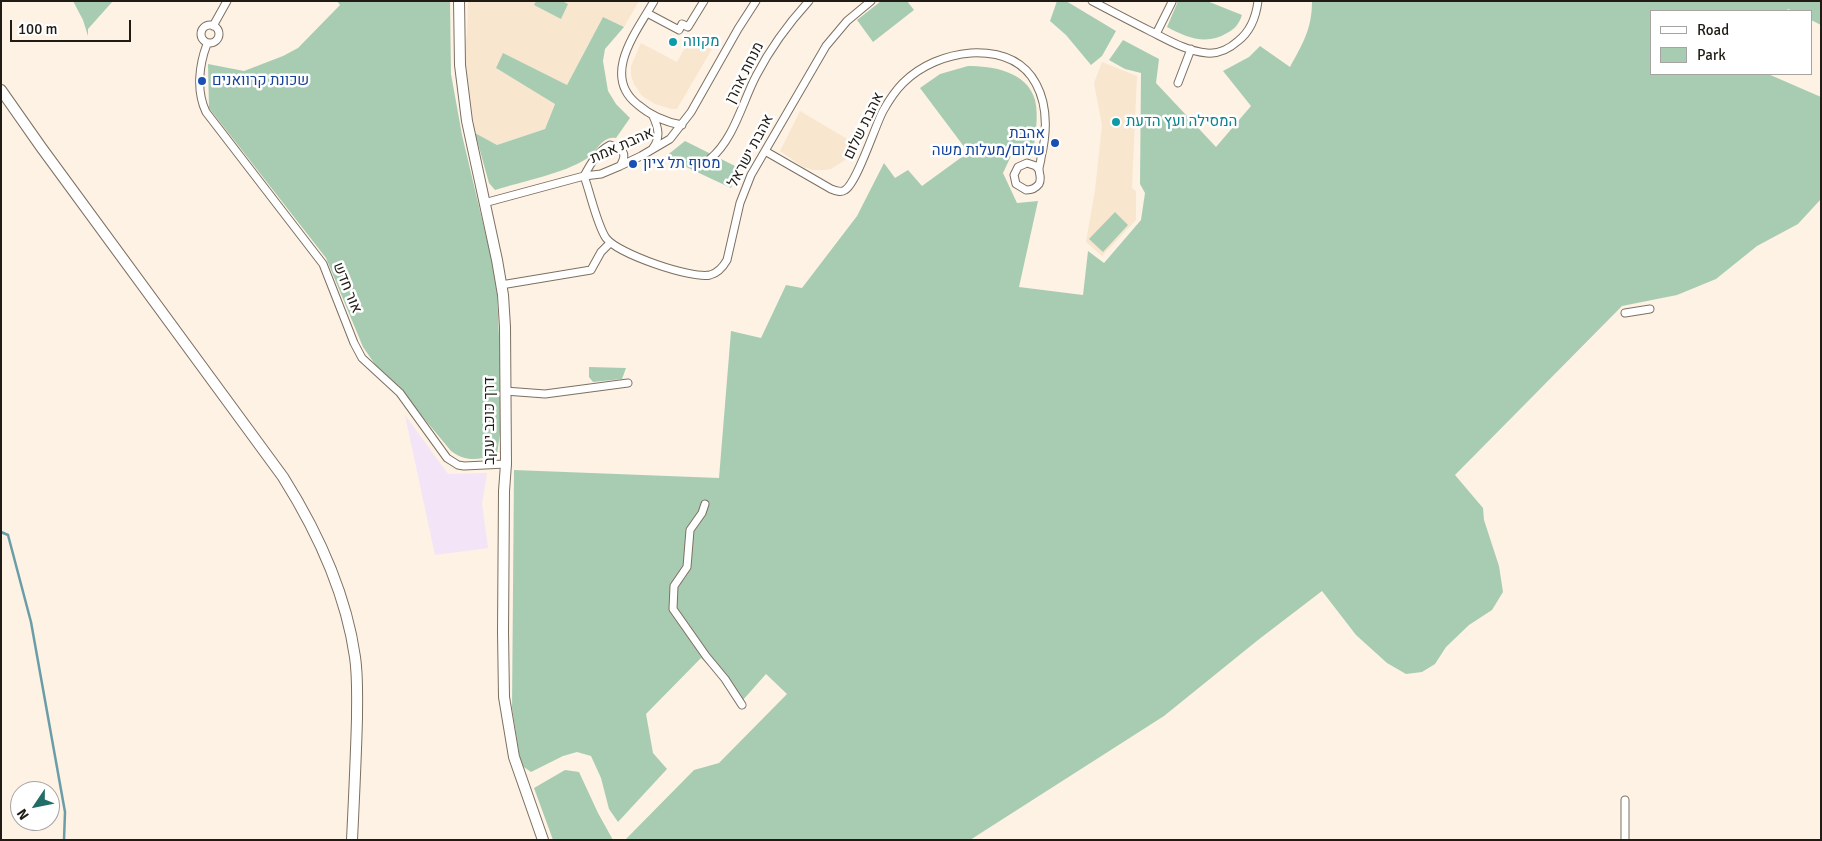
<!DOCTYPE html>
<html>
<head>
<meta charset="utf-8">
<style>
  body { margin:0 }
  #map { position:relative; width:1822px; height:841px; overflow:hidden; background:#fdf2e4; font-family:Signika,sans-serif }
  canvas { display:block }
  .frame { position:absolute; inset:0; border:2px solid #201c15; pointer-events:none }
  .legend { position:absolute; left:1650px; top:10px; width:162px; height:65px; box-sizing:border-box; background:#fff; border:1px solid #a6a4a1; margin:0; padding:6px 9px; list-style:none; font-size:15px; color:#201c15 }
  .legend li { display:flex; align-items:center; gap:10px; height:25px }
  .legend b { width:25px; border:1px solid #a6a4a1 }
  .north { position:absolute; left:10px; top:781px; width:50px; height:50px; box-sizing:border-box; background:#fff; border:1px solid #a6a4a1; border-radius:50%; rotate:236deg; font-size:14px; font-weight:700; line-height:20px; text-align:center; color:#201c15 }
  .north::after { content:''; display:block; margin:auto; width:18px; height:22px; background:#236d68; clip-path:polygon(50% 0,100% 100%,50% 72%,0 100%) }
  .scale { position:absolute; left:10px; top:20px; width:121px; height:22px; box-sizing:border-box; border:2px solid #201c15; border-top:0; padding-left:6px; font-size:15px; line-height:18px; white-space:nowrap; color:#201c15; -webkit-text-stroke:4px #fff; paint-order:stroke }
</style>
</head>
<body>
<div id="map">
<canvas width="1822" height="841"></canvas>
<div class="frame"></div>
<ul class="legend">
<li><b style="height:6px;background:#fff"></b>Road</li>
<li><b style="height:14px;background:#a8ccb2"></b>Park</li>
</ul>
<div class="north">N</div>
<div class="scale">100 m</div>
</div>
<script>
const ctx = document.querySelector('canvas').getContext('2d');
ctx.lineJoin = 'round';
function paint(path, color) {
  ctx.fillStyle = color;
  ctx.fill(path, 'evenodd');
}
function strokePath(path, color, width, dash) {
  ctx.strokeStyle = color;
  ctx.lineWidth = width;
  ctx.lineCap = dash ? 'butt' : 'round';
  ctx.setLineDash(dash || []);
  ctx.stroke(path);
}
function label(font, color, halo, rows, align = 'center') {
  ctx.font = font + ' Signika,Heebo,sans-serif';
  ctx.lineWidth = 5;
  ctx.setLineDash([]);
  ctx.textBaseline = 'middle';
  ctx.strokeStyle = halo;
  ctx.fillStyle = color;
  for (const [text, x, y, turn = 0] of rows) {
    ctx.save();
    ctx.translate(x, y);
    ctx.rotate((+turn || 0) * Math.PI / 180);
    ctx.textAlign = isNaN(turn) ? turn : align;
    if (halo) ctx.strokeText(text, 0, 0);
    ctx.fillText(text, 0, 0);
    ctx.restore();
  }
}
const industrial = new Path2D(`
  M405 415 448 474 487 473 482 504 488 548 435 555Z`);
const built = new Path2D(`
  M468 1H639L624 27 603 17 567 85 503 54 496 68 555 103 545 129 497 145 475 133 464 49 467 35Z
  M691 37 712 49 677 109H671L655 104 642 96 634 84 631 75V66L641 43 677 62Z
  M1102 62 1137 76 1132 188 1136 191V220L1102 256 1086 242 1095 190 1102 125 1094 83Z
  M800 111 854 143 845 160 831 169 824 170H813L803 167 780 151Z`);
const green = new Path2D(`
  M73 1H113L88 29V36L83 20Z
  M337 1H450L451 74 462 135 491 257 497 293 501 380 500 433 497 455C478 459 467 463 451 451L402 392 379 370 372 360 363 347 326 258 209 108 208 64 244 71 283 56 298 48 340 5Z
  M536 1H562L568 4 561 19 534 5Z
  M881 1H907L914 10 873 42 857 20Z
  M1057 1H1066L1116 31 1102 56 1091 65 1066 35 1050 21Z
  M1178 1H1207L1242 15C1239 24 1235 29 1227 33 1206 46 1186 37 1167 27Z
  M1312 1H1821V25L1811 20V11H1793L1788 9 1786 11H1651V74H1768L1821 97V199L1798 224 1757 246 1716 279 1677 295 1622 306 1455 475 1483 508 1484 520 1499 566 1503 592 1492 610 1469 625 1446 647 1435 664 1422 672 1406 674 1387 663 1356 635 1322 591 1258 640 1164 716 970 840H625L694 770 719 763 787 694 766 674 743 700 701 658 646 714 653 753 667 769 618 822 609 809 601 778 591 756 577 752 563 756 531 772 521 765 512 708 514 470 719 478 731 331 761 338 786 285 802 288 857 216 884 163 895 178 908 170 922 186 966 154 1011 156 1003 173 1017 203 1038 201 1019 287 1083 295 1088 251 1104 263 1141 220 1145 193 1140 184 1141 73 1125 69 1109 60 1123 40 1159 59 1156 83 1216 147 1251 106 1223 71 1249 57 1260 46 1290 67C1303 43 1312 29 1312 1Z
  M603 17 624 27 605 49 603 61 608 91 616 104 630 118 616 138C602 135 597 152 586 159 565 173 521 182 495 190L489 183 475 133 497 145 545 129 555 104 496 68 503 53 567 85Z
  M968 66C992 66 1027 71 1035 100 1039 117 1035 137 1033 154L965 148 920 88 940 74Z
  M685 141 739 168 731 188 665 157Z
  M1115 212 1128 225 1103 252 1089 239Z
  M589 367 626 368 622 379 593 382 589 377Z
  M565 770 579 772 598 813 613 840H553L534 788Z`);
const stream = new Path2D(`
  M1 532 8 535 31 622 65 812 64 840`);
const street = new Path2D(`
  M654 1C637 31 601 75 637 104 651 116 664 122 682 125
  M1092 1C1111 11 1130 21 1150 31 1168 40 1186 51 1207 53 1218 54 1229 49 1238 41 1251 31 1256 17 1258 1
  M647 13 679 30 682 24 688 27 704 1
  M201 34a9 9 0 1 1 18 0a9 9 0 1 1-18 0Z
  M213 26 227 1
  M1156 34 1172 2 1171 1
  M207 44C199 65 196 91 206 112L323 264 354 343 362 358 400 393 447 458 458 465 464 466 506 464
  M1178 83 1191 49
  M653 116C658 127 661 137 653 148
  M765 151 831 189C836 191 841 193 845 190 857 183 875 126 883 111 888 102 895 91 903 83 921 65 946 55 971 53 1038 50 1054 103 1041 158 1041 161 1039 166 1039 169 1039 174 1042 178 1039 184 1036 188 1031 190 1026 190L1016 184 1014 175 1018 167 1027 163 1036 166 1039 170
  M710 159C734 139 742 103 756 76 770 49 788 24 809 1
  M620 166C628 153 623 149 610 145 597 152 591 163 584 176 590 192 597 225 606 238 618 254 691 279 710 275 718 273 723 267 727 260L740 203 751 175 826 46 847 21 871 1
  M484 203 584 176 601 174 620 166 641 156 670 139 691 112 738 29 756 1
  M501 285 591 270 601 252 610 243
  M1625 313 1650 309
  M505 391 545 394 628 383
  M705 504 702 513 690 530 687 567 674 586 673 609 706 656 725 679 742 705
  M1625 840V800`);
const secondary = new Path2D(`
  M459 1 460 65 467 121 497 260 503 295 505 327 506 464 504 491 503 632 504 697 514 757 543 840
  M1 90 41 147 283 477C317 531 346 594 355 657 358 677 357 697 357 718 356 758 354 799 352 840`);
const markers = [
  [673,42,5,"#0f9aa8"],
  [202,81,5,"#1a4fb4"],
  [1116,122,5,"#0f9aa8"],
  [1055,143,5,"#1a4fb4"],
  [633,164,5,"#1a4fb4"]
];
const cultureNames = [
  ["מקווה",683,42],
  ["המסילה ועץ הדעת",1126,122]
];
const streetNames = [
  ["מנחת אהרן",745,73,-63],
  ["אהבת שלום",864,126,-64],
  ["אהבת אמת",622,146,-24],
  ["אהבת ישראל",751,151,-62],
  ["אור חדש",347,288,68],
  ["דרך כוכב יעקב",490,421,-90]
];
const transitNames = [
  ["שכונת קרוואנים",212,81],
  ["אהבת",1045,134,"right"],
  ["שלום/מעלות משה",1045,151,"right"],
  ["מסוף תל ציון",643,164]
];
paint(industrial, '#f3e4f8');
paint(built, '#f9e6ce');
paint(green, '#a8ccb2');
strokePath(stream, '#6a9da8', 2.5);
strokePath(street, '#7d7061', 9);
strokePath(secondary, '#7d7061', 12);
strokePath(street, '#fff', 7);
strokePath(secondary, '#fff', 10);
for (const [x, y, r, color] of markers) {
  const dot = new Path2D();
  dot.arc(x, y, r, 0, 2 * Math.PI);
  ctx.fillStyle = color;
  ctx.fill(dot);
  strokePath(dot, '#fff', 2);
}
label('15px', '#0d838f', '#fff', cultureNames, 'left');
label('15px', '#201c15', '#fff', streetNames);
label('15px', '#164399', '#fff', transitNames, 'left');
</script>
</body>
</html>
